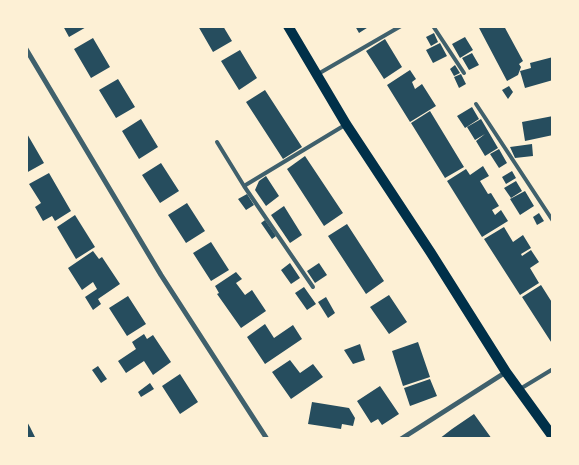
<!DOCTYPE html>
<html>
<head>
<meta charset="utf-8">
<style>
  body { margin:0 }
  #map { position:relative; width:579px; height:465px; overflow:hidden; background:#fdf0d5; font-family:"Archivo Narrow",sans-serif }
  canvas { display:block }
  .frame { position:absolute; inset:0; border:28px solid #fdf0d5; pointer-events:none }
</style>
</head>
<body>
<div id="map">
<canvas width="579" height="465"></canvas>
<div class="frame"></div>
</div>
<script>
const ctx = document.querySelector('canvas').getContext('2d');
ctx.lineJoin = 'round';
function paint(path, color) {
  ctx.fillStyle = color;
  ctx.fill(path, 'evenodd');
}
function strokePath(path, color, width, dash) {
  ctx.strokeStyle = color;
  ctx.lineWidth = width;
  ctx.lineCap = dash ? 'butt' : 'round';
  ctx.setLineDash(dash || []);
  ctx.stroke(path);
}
const building = new Path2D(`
  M63 26H88L69 37Z
  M198 26H223L232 41 213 52Z
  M355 26H370L359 33Z
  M478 26H504L523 61 519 64 521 67 518 75 507 81Z
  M434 33 438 42 431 46 426 37Z
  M465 37 473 50 460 58 452 44Z
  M93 38 110 67 91 78 74 49Z
  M385 39 402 67 384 79 366 51Z
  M440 43 447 56 433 63 426 50Z
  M240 50 257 78 239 90 221 61Z
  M472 53 479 65 469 70 462 58Z
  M553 57V80L525 88 520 71 531 68 530 63Z
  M455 65 460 73 454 76 450 69Z
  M410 70 416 79 412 82 415 89 422 84 436 106 410 122 387 85Z
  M461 74 466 84 459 88 454 77Z
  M118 79 135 107 116 118 99 90Z
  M509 86 513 92 508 99 502 90Z
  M265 90 302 147 283 159 246 102Z
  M472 107 479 119 465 128 457 116Z
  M430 111 464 167 445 178 411 123Z
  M553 116V135L525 141 522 122Z
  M141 119 158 147 139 159 122 131Z
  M481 119 498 148 485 156 476 141 485 134 475 140 467 127Z
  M26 132 44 163 26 173Z
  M532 144 533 156 515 158 510 147Z
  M499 149 507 163 499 168 490 154Z
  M305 156 343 213 324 226 287 169Z
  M161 163 179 191 160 203 142 175Z
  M483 166 489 176 480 181 488 194 491 193 499 206 492 210 495 215 501 210 508 221 482 237 447 181 466 169 470 175Z
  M512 171 516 178 506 184 502 177Z
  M49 173 71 211 55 221 52 216 43 221 35 207 41 203 29 184Z
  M266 176 279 196 266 206 255 190 259 181Z
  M516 181 522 191 511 198 504 188Z
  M525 191 534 206 520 215 510 199Z
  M247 194 254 205 246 210 238 199Z
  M187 203 205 231 186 243 168 215Z
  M284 206 302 235 290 243 271 215Z
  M539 213 544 221 537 225 533 217Z
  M75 215 95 247 76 259 57 227Z
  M265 220 276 236 272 239 261 223Z
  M347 224 384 281 366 294 328 236Z
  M504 227 513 242 523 235 531 248 521 254 522 256 531 250 539 262 530 268 539 283 520 295 484 239Z
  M211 242 229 270 211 281 193 253Z
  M93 251 99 259 102 257 120 284 98 299 101 304 93 310 85 297 97 289 93 282 82 290 68 268Z
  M290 263 300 278 291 284 281 270Z
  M319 263 327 275 315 283 307 271Z
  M236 272 242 279 236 283 245 295 252 290 266 311 241 328 217 294 219 293 215 286Z
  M541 285 553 304V345L522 297Z
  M304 287 316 304 307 310 295 293Z
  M389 295 407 322 389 334 370 307Z
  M128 296 146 324 127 336 109 308Z
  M326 297 335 313 328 318 318 302Z
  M265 324 274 338 293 325 302 339 265 364 247 337Z
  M144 334 147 339 153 335 171 362 153 375 144 361 126 373 118 361 136 349 132 342Z
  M418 342 430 377 403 386 392 351Z
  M360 344 365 360 353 364 344 350Z
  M290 360 300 373 313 364 323 377 291 399 272 372Z
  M98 366 107 379 101 383 92 370Z
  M180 374 198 402 180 414 162 386Z
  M430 379 437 396 410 406 404 388Z
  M150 383 154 389 141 397 138 392Z
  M380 386 399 414 382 425 378 419 371 423 357 401Z
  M312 402 349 408 355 418 353 426 342 424 341 429 308 424Z
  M474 414 492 439H439L452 429Z
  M26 420 30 427 36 439H26Z`);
const service = new Path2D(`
  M433 26 464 73
  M318 74 401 26
  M476 104 553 221
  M217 142 244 186 313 287
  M244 186 345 125
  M520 389 553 369`);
const minor = new Path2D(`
  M26 49 161 275 267 439
  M401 439 506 372`);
const secondary = new Path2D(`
  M288 26 346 124 431 253 506 372 553 437`);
paint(building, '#264d5e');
strokePath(service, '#3f606c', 4);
strokePath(minor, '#3f606c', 5);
strokePath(secondary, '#003049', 10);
</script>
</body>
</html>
